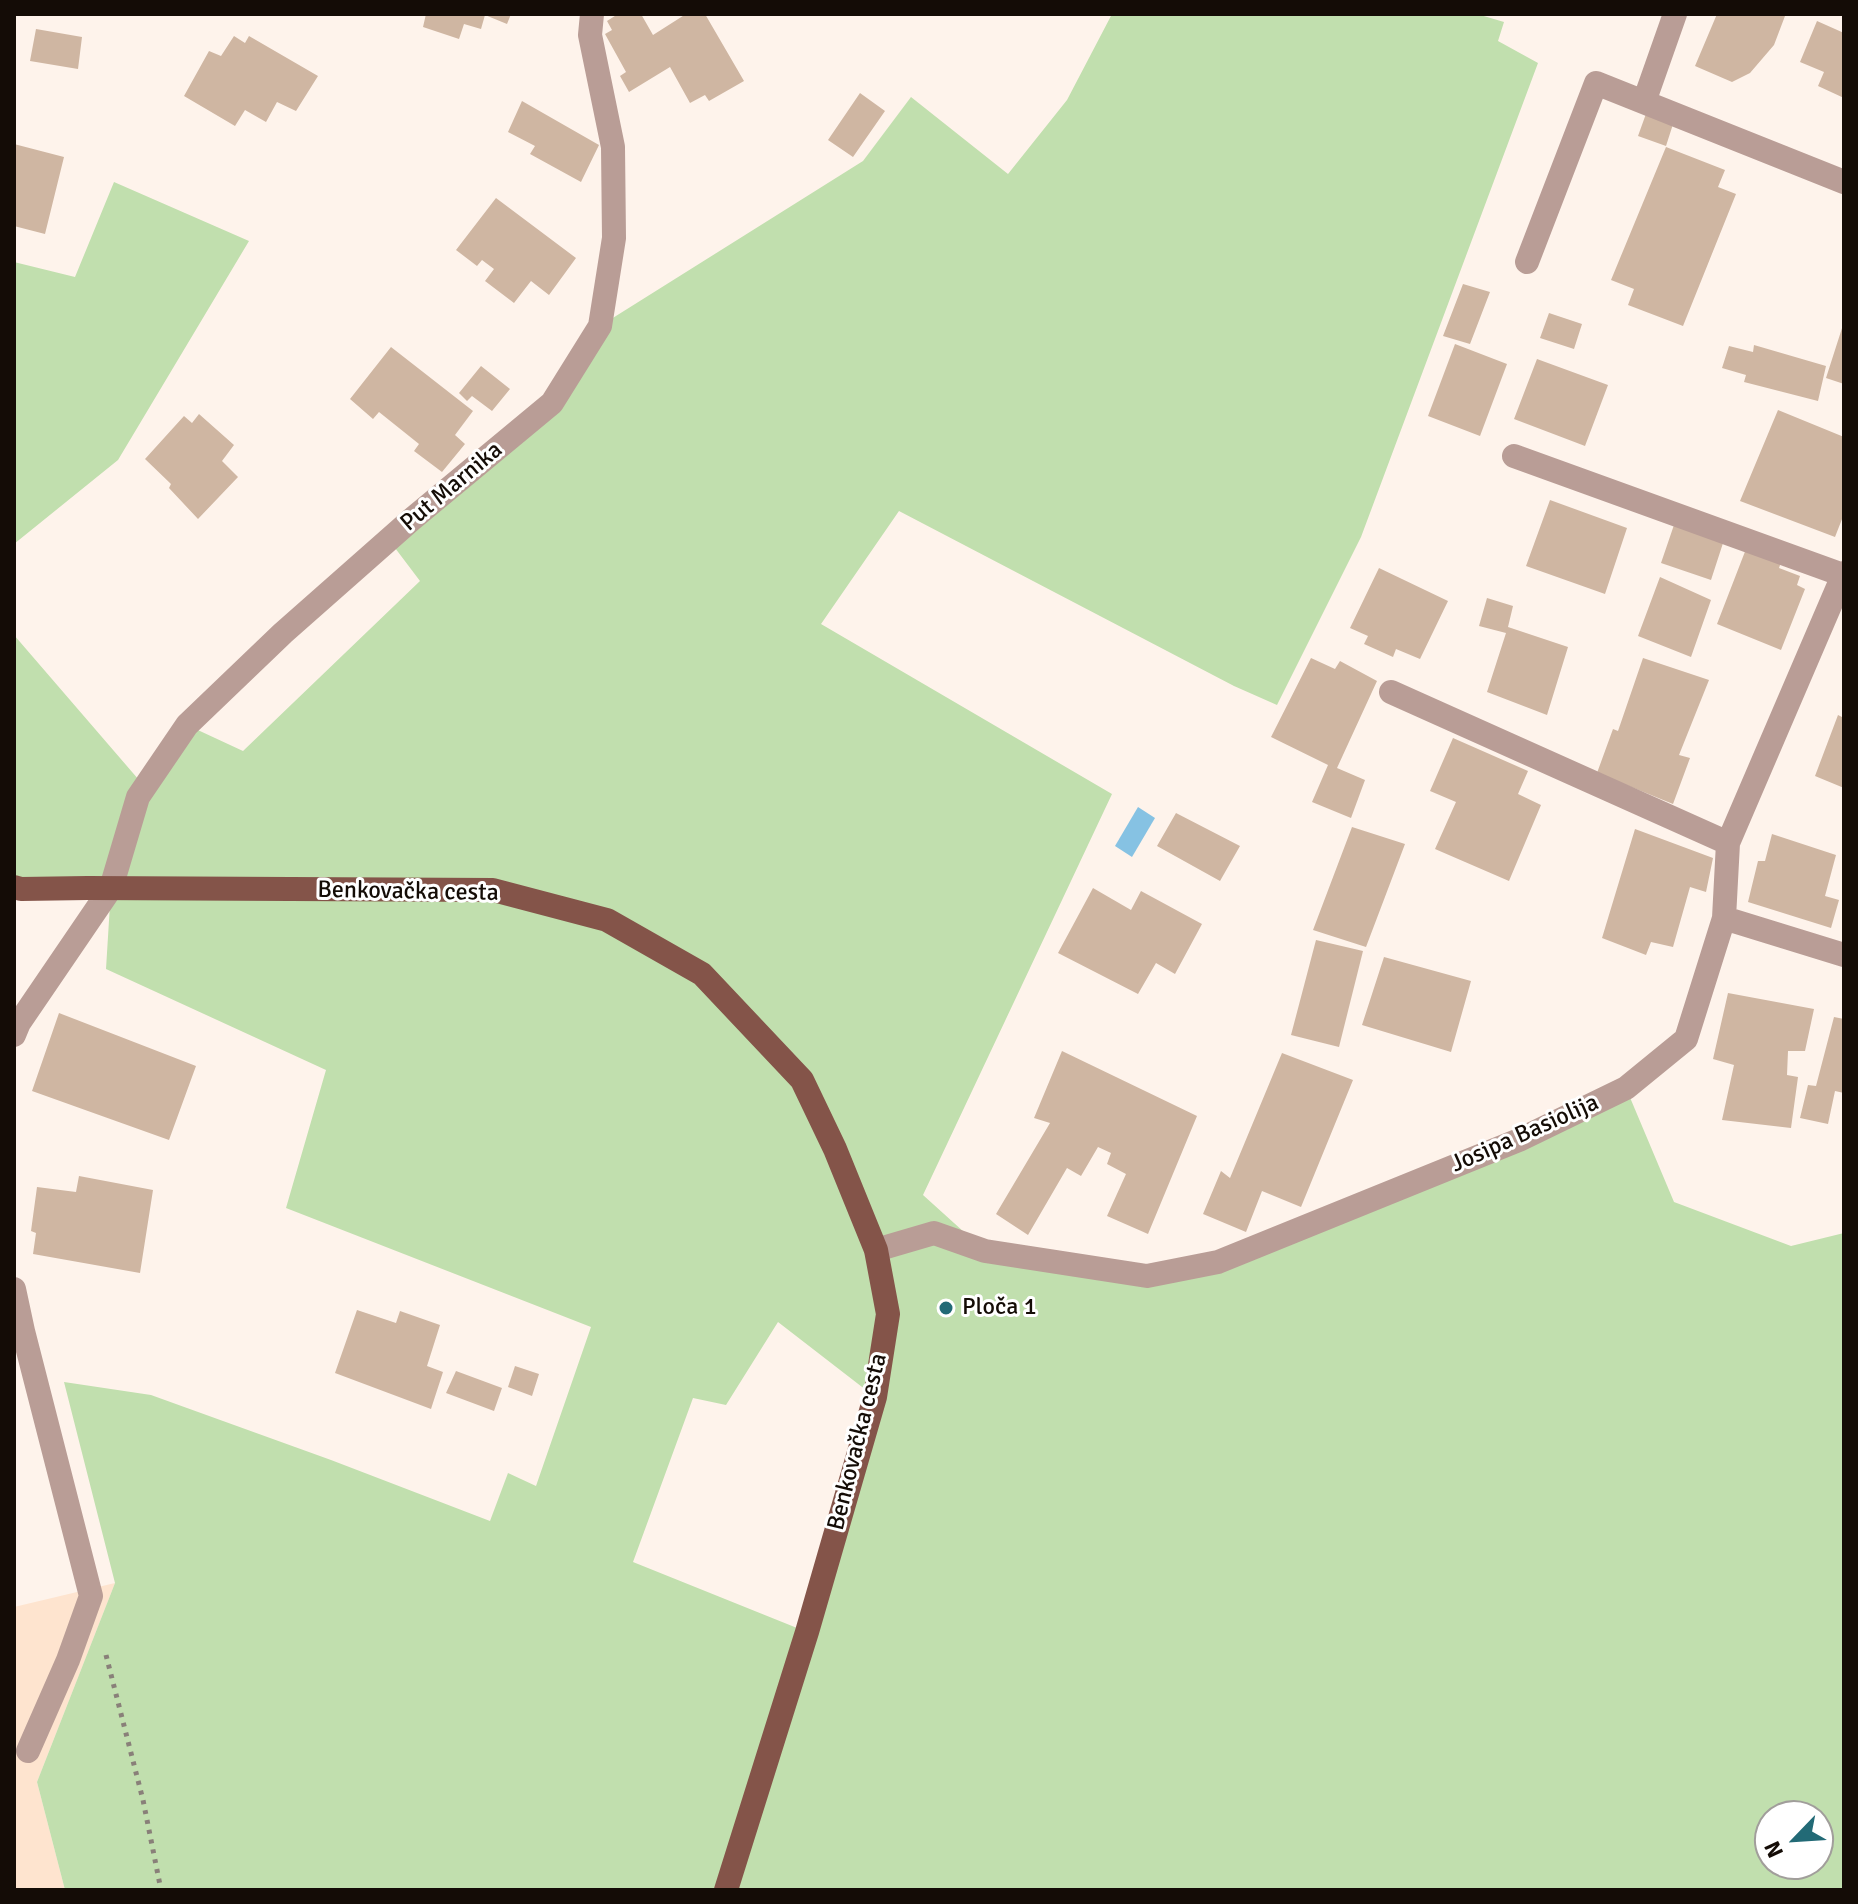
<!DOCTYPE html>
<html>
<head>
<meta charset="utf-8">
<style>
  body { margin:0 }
  #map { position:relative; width:1858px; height:1904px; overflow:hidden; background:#fef3eb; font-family:Signika,sans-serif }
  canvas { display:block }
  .frame { position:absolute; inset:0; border:16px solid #140c06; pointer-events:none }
  .north { position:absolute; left:1754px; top:1800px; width:80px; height:80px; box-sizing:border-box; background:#fff; border:2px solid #a19e9b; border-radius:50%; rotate:245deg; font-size:22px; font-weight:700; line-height:32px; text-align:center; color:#140c06 }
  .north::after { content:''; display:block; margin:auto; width:28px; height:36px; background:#226a76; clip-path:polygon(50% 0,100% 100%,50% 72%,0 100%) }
</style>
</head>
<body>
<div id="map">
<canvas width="1858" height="1904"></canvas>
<div class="frame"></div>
<div class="north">N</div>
</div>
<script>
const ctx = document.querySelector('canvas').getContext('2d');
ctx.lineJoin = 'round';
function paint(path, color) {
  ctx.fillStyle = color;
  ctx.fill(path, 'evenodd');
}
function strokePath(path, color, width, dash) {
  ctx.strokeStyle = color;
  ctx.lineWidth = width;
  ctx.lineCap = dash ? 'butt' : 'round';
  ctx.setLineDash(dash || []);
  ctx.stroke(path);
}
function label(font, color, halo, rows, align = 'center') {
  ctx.font = font + ' Signika,sans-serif';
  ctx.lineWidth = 6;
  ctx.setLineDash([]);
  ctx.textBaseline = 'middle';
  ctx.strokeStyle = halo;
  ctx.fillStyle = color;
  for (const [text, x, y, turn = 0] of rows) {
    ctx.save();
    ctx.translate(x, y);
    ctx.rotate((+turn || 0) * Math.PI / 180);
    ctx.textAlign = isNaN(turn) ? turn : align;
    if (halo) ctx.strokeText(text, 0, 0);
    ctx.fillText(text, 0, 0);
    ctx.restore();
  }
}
const built = new Path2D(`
  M115 1583 37 1782 65 1890H14V1607Z`);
const green = new Path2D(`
  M1112 14H1477L1504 22 1498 41 1538 63 1361 537 1277 705 1234 686 899 511 821 624 1112 794 923 1195 985 1251 1147 1276 1218 1262 1626 1088 1674 1202 1791 1246 1844 1233V1890H65L37 1782 115 1583 64 1382 151 1395 331 1460 490 1521 508 1473 536 1486 591 1327 286 1208 326 1070 106 969 111 888 14 887V635L145 787 187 725 243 751 420 581 389 540 552 403 600 326 863 161 911 97 1008 174 1067 100ZM778 1322 875 1397 807 1632 633 1562 693 1398 726 1405ZM1770 1816H1818V1864H1770Z
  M114 182 249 241 118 460 14 544V262L75 277Z`);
const water = new Path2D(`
  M1138 807 1155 818 1132 857 1115 846Z`);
const building = new Path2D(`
  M426 14H511L507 24 485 15 481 29 464 24 459 39 423 27Z
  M618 14H641L653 35 686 14H705L744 81 709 101 705 95 690 103 670 67 629 92 620 76 626 72 605 34 612 30 607 21Z
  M1717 14H1780L1785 16 1774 45 1750 73 1732 82 1695 66Z
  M1817 21 1844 33V98L1818 86 1824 72 1800 62Z
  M36 29 82 37 78 69 30 61Z
  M234 36 245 43 249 36 318 76 296 111 277 102 266 122 245 110 235 126 184 96 209 51 221 56Z
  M860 93 885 111 853 157 828 140Z
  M522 101 599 145 581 182 530 154 535 146 508 132Z
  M1647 111 1674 121 1666 146 1638 136Z
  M14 144 64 157 45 234 14 226Z
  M1666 147 1725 170 1718 187 1736 194 1683 326 1628 305 1634 289 1611 280Z
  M496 198 576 258 549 295 531 281 514 303 485 281 494 269 482 260 477 266 456 250Z
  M1463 284 1490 292 1470 344 1443 336Z
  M1549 313 1582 324 1574 349 1540 338Z
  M1843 325H1844V384L1826 378Z
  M1455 344 1507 364 1480 436 1428 416Z
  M1754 345 1826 366 1818 401 1744 382 1746 375 1722 368 1729 346 1753 352Z
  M391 347 473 411 455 435 465 444 442 472 414 451 419 444 379 412 373 419 350 399Z
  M1537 359 1608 385 1585 446 1514 419Z
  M481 366 510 389 492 411 472 396 467 401 459 393Z
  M1778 410 1844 437V514L1835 537 1740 501Z
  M199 414 234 445 222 461 238 477 198 519 169 488 171 484 145 459 184 416 192 423Z
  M1550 500 1627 528 1605 594 1526 566Z
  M1675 522 1724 540 1711 580 1661 563Z
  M1746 549 1781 562 1779 568 1800 576 1797 585 1805 589 1781 650 1717 624Z
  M1379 568 1448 601 1420 659 1396 649 1393 657 1364 644 1368 636 1350 628Z
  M1660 577 1711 600 1691 657 1638 636Z
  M1487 598 1513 606 1508 627 1568 647 1547 715 1487 692 1506 633 1479 626Z
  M1311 658 1335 669 1340 661 1377 681 1337 768 1365 780 1351 818 1312 802 1328 765 1271 737Z
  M1643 658 1709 680 1679 755 1690 758 1673 804 1597 773 1613 729 1618 731Z
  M1838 715 1844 718V788L1815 776Z
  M1453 738 1528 771 1518 794 1541 805 1509 881 1435 849 1456 802 1430 791Z
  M1176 813 1240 846 1220 881 1157 846Z
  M1352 827 1405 844 1366 947 1313 930Z
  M1635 829 1713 858 1706 892 1690 887 1673 947 1651 942 1646 955 1602 938Z
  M1772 834 1836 855 1825 896 1839 900 1831 928 1748 902 1758 861H1765Z
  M1093 888 1131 910 1141 891 1202 924 1175 974 1156 963 1138 994 1058 953Z
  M1316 940 1363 951 1339 1047 1291 1035Z
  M1384 957 1471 981 1451 1052 1362 1025Z
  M1728 993 1814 1009 1805 1051H1788L1787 1075 1798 1077 1791 1128 1722 1120 1734 1065 1713 1059Z
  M59 1013 196 1066 169 1140 32 1091Z
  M1834 1017 1844 1019V1093L1835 1091 1828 1124 1800 1118 1808 1085 1816 1086Z
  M1062 1051 1197 1116 1148 1234 1107 1216 1126 1174 1107 1164 1111 1153 1098 1147 1081 1176 1067 1168 1028 1235 996 1214 1050 1123 1034 1118Z
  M1282 1053 1353 1080 1301 1207 1262 1191 1246 1232 1203 1214 1221 1171 1230 1178Z
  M79 1176 153 1190 140 1273 33 1254 36 1233 31 1231 37 1187 76 1192Z
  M357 1310 396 1323 400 1311 440 1325 427 1366 443 1372 431 1409 335 1373Z
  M515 1366 539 1374 532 1396 508 1387Z
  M456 1371 502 1388 494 1411 446 1393Z`);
const path = new Path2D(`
  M106 1655 143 1800 161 1890`);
const minor = new Path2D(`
  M1644 102 1675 14
  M1527 262 1596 83 1844 182
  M1514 456 1843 575
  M1391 692 1728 843
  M1724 918 1844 955
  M14 1035 19 1023 111 888 138 797 187 725 283 633 411 520 552 403 600 326 614 238 613 147 590 35 592 14
  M876 1250 934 1233 985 1251 1147 1276 1218 1262 1519 1140 1626 1088 1686 1039 1724 918 1728 843 1844 573
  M14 1289 23 1331 91 1596 68 1660 28 1751`);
const major = new Path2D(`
  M14 887 21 889 88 888 493 890 607 920 702 974 802 1080 835 1149 876 1250 888 1314 875 1397 807 1632 726 1890`);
const markers = [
  [946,1308,8,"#226a76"]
];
const streetNames = [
  ["Put Marnika",452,487,-40],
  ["Benkovačka cesta",408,892,1],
  ["Josipa Basiolija",1525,1134,-24],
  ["Benkovačka cesta",858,1442,-76]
];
const poiNames = [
  ["Ploča 1",962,1308]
];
paint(built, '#fee4cf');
paint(green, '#c1dfae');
paint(water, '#86c2e3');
paint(building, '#cfb6a2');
strokePath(path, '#898079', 5, [4, 6]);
strokePath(minor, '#b99d96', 24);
strokePath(major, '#845449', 24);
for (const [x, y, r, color] of markers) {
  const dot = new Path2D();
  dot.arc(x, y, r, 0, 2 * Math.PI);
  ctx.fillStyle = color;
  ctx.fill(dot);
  strokePath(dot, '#fff', 3);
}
label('24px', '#140c06', '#fff', streetNames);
label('24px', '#140c06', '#fff', poiNames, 'left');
</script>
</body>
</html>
